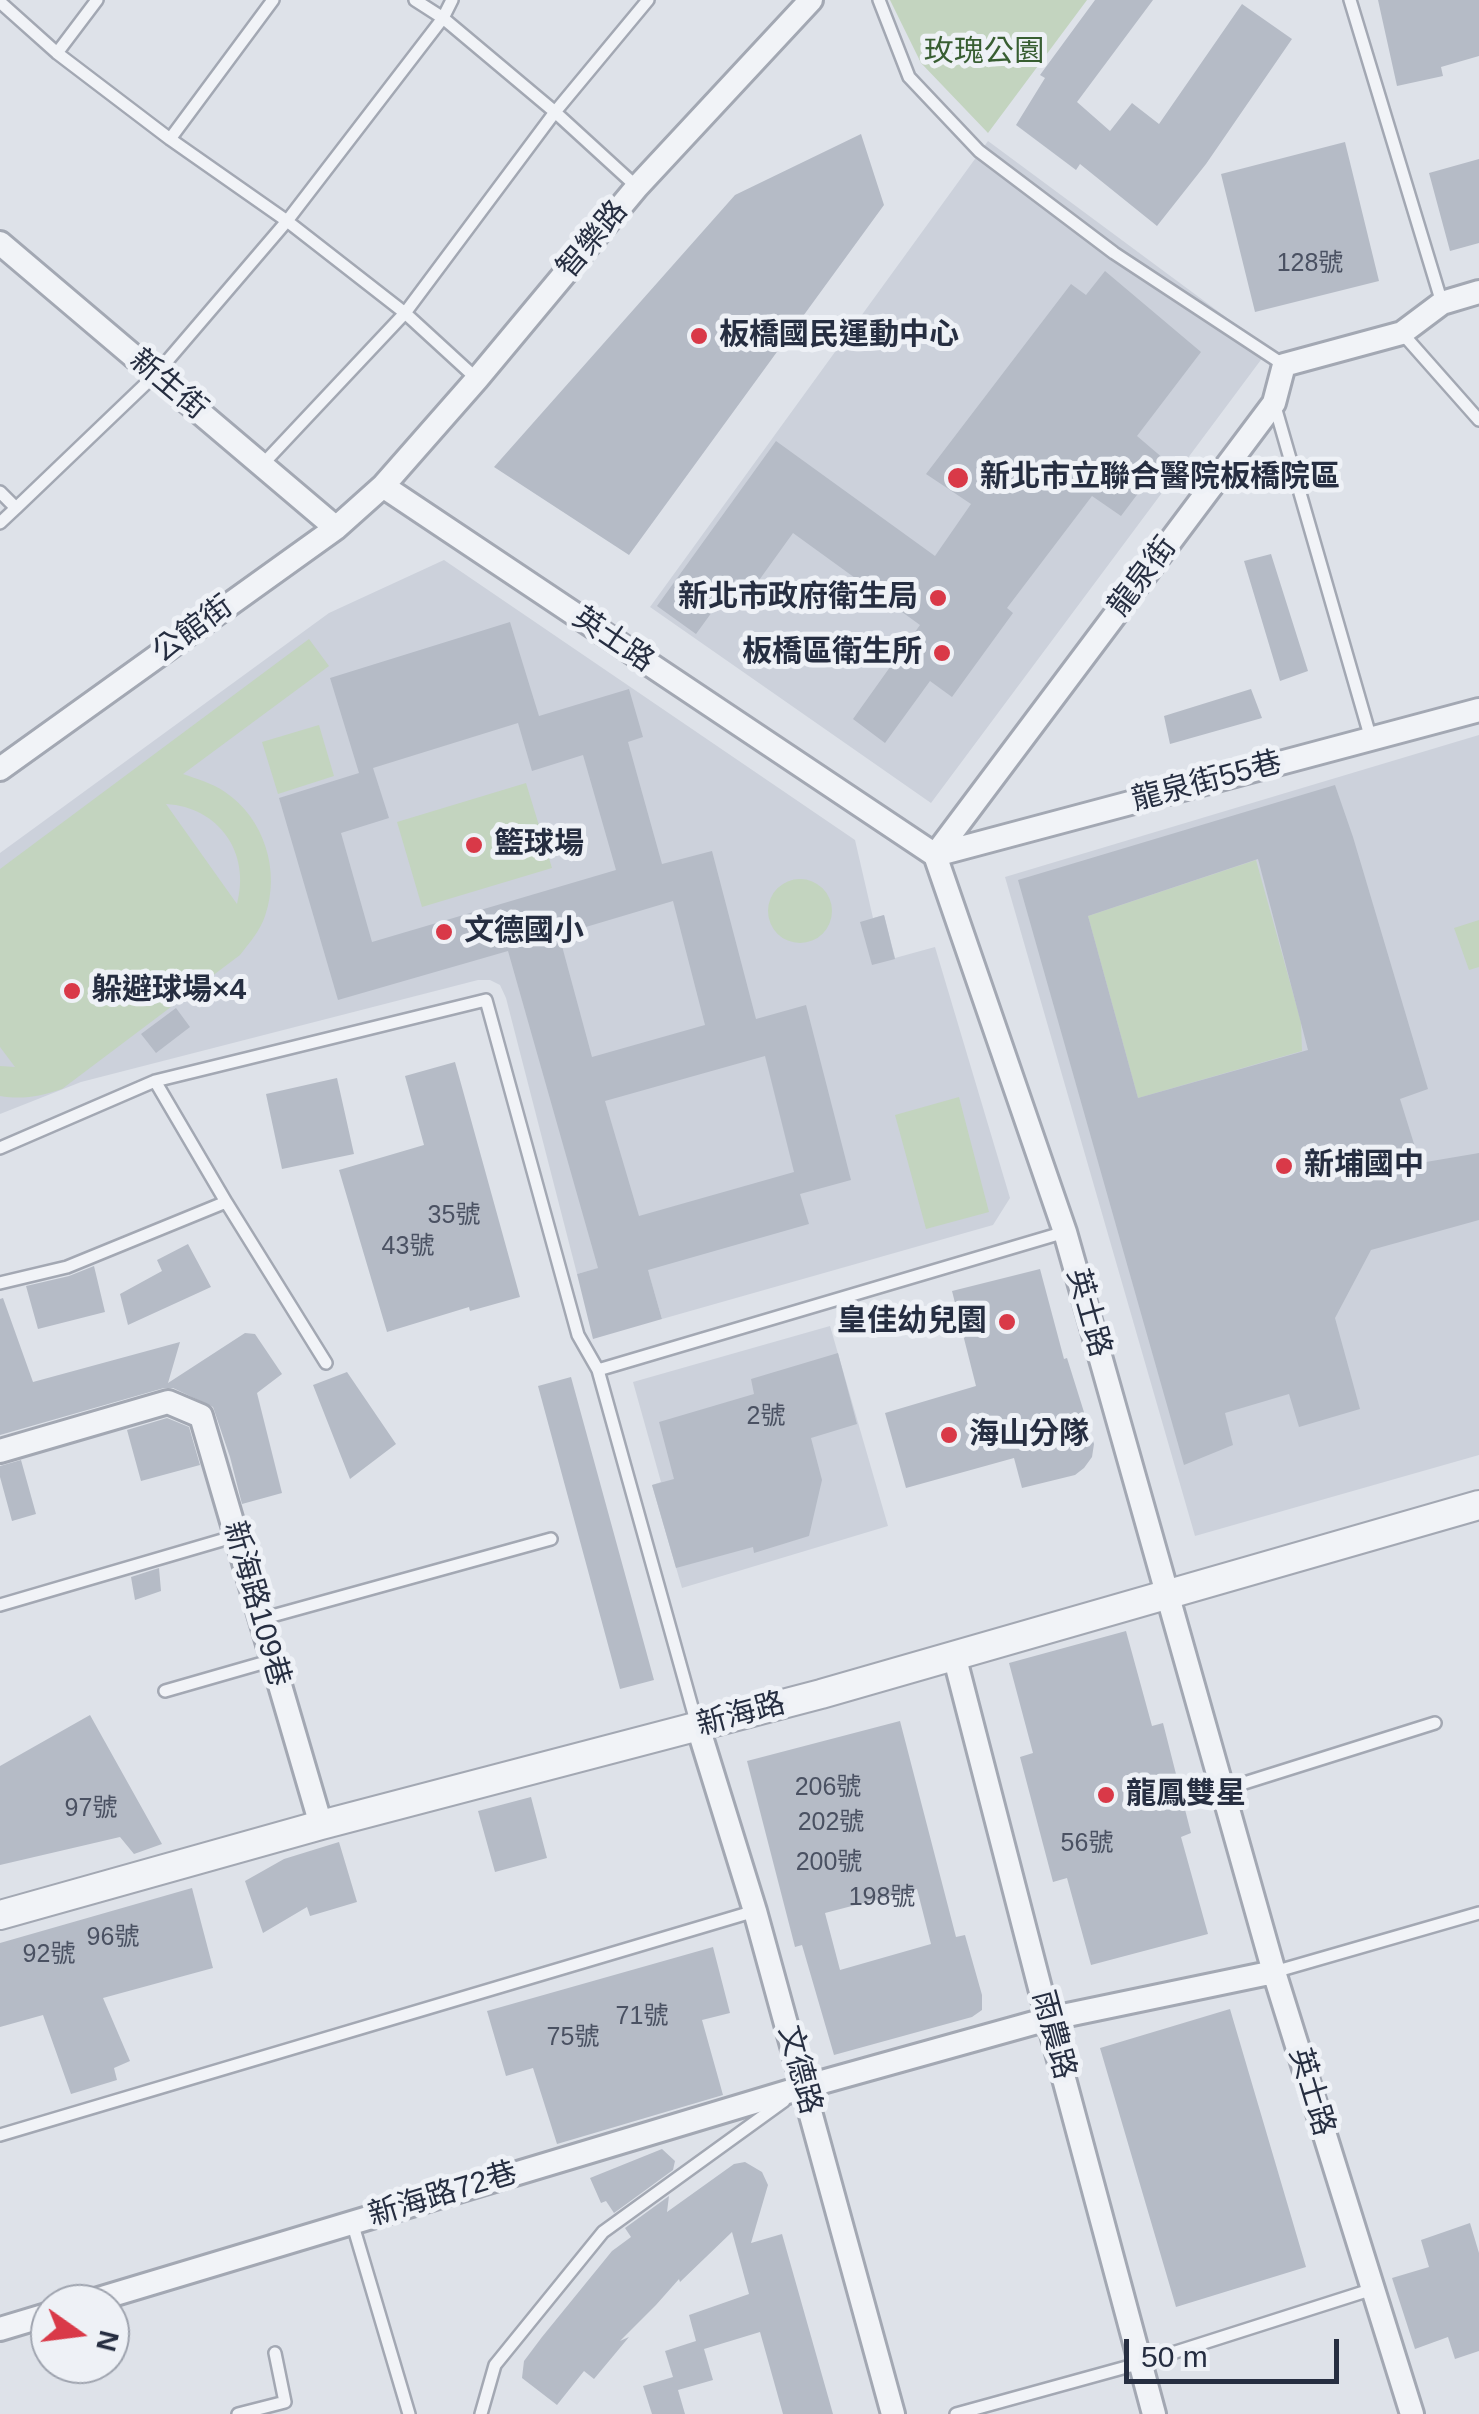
<!DOCTYPE html>
<html>
<head>
<meta charset="utf-8">
<style>
  body { margin:0 }
  #map { position:relative; width:1479px; height:2414px; overflow:hidden; background:#dee2e9; font-family:Helvetica,sans-serif }
  canvas { display:block }
  .north { position:absolute; left:30px; top:2284px; width:100px; height:100px; box-sizing:border-box; background:#eef1f6; border:2px solid #9ea3ae; border-radius:50%; rotate:104deg; font-size:28px; font-weight:700; line-height:40px; text-align:center; color:#262e41 }
  .north::after { content:''; display:block; margin:auto; width:35px; height:45px; background:#d93948; clip-path:polygon(50% 0,100% 100%,50% 72%,0 100%) }
  .scale { position:absolute; left:1124px; top:2339px; width:215px; height:45px; box-sizing:border-box; border:5px solid #262e41; border-top:0; padding-left:12px; font-size:30px; line-height:35px; white-space:nowrap; color:#262e41; -webkit-text-stroke:8px #eef1f6; paint-order:stroke }
</style>
</head>
<body>
<div id="map">
<canvas width="1479" height="2414"></canvas>
<div class="north">N</div>
<div class="scale">50 m</div>
</div>
<script>
const ctx = document.querySelector('canvas').getContext('2d');
ctx.lineJoin = 'round';
function paint(path, color) {
  ctx.fillStyle = color;
  ctx.fill(path, 'evenodd');
}
function strokePath(path, color, width, dash) {
  ctx.strokeStyle = color;
  ctx.lineWidth = width;
  ctx.lineCap = dash ? 'butt' : 'round';
  ctx.setLineDash(dash || []);
  ctx.stroke(path);
}
function label(font, color, halo, rows, align = 'center') {
  ctx.font = font + ' Helvetica,"Noto Sans TC",sans-serif';
  ctx.lineWidth = 10;
  ctx.setLineDash([]);
  ctx.textBaseline = 'middle';
  ctx.strokeStyle = halo;
  ctx.fillStyle = color;
  for (const [text, x, y, turn = 0] of rows) {
    ctx.save();
    ctx.translate(x, y);
    ctx.rotate((+turn || 0) * Math.PI / 180);
    ctx.textAlign = isNaN(turn) ? turn : align;
    if (halo) ctx.strokeText(text, 0, 0);
    ctx.fillText(text, 0, 0);
    ctx.restore();
  }
}
const built = new Path2D(`
  M988 141 1269 349 931 803 650 607Z
  M444 560 855 840 873 918 884 915 895 958 935 947 1010 1198 993 1225 662 1319 649 1274 625 1261 577 1274 506 998 500 985 490 980H478L81 1082 0 1114V853L329 613Z
  M1479 735V1455L1195 1536 1005 877Z
  M830 1326 888 1526 682 1588 652 1485 661 1482 633 1382Z`);
const green = new Path2D(`
  M890 0H1087L988 133 921 63Z
  M309 639 329 666 183 774C197 779 212 783 225 792 264 818 281 871 265 916 260 931 250 942 240 955L62 1089C41 1096 23 1100 0 1096V1066L15 1067 0 1047V869ZM166 804C219 807 251 853 237 904Z
  M319 725 334 776 278 794 262 742Z
  M526 783 552 868 422 907 397 822Z
  M1256 860 1301 1022 1302 1051 1138 1098 1088 916Z
  M768 911a32 32 0 1 1 64 0a32 32 0 1 1-64 0Z
  M1479 920V967L1469 970 1454 928Z
  M959 1097 989 1212 926 1229 895 1115Z`);
const building = new Path2D(`
  M1095 0H1153L1077 102 1110 131 1132 103 1159 124 1242 4 1292 39 1206 164 1157 226 1080 164 1076 170 1016 125 1045 78 1040 75Z
  M1378 0H1479V56L1441 67 1443 76 1397 86Z
  M861 134 884 205 629 555 494 467 735 195Z
  M1345 142 1379 281 1255 312 1221 174Z
  M1479 159V243L1450 251 1429 173Z
  M1105 271 1201 352 1137 436 1164 459 1121 516 1092 496 1007 608 1013 613 952 697 930 681 885 743 853 719 920 625 793 533 752 590 736 579 696 634 657 606 776 441 935 556 971 504 926 474 1071 284 1086 295Z
  M1271 554 1308 671 1280 681 1244 561Z
  M510 622 539 716 629 689 643 737 628 742 662 864 712 851 756 1019 806 1005 851 1180 800 1194 809 1224 648 1270 662 1319 593 1339 577 1274 598 1268 508 951 338 1000 279 798 359 773 330 678ZM518 723 532 771 583 755 616 870 372 942 341 833 389 818 373 768ZM673 901 705 1025 592 1057 559 935ZM765 1056 794 1172 639 1216 605 1101Z
  M1251 689 1262 718 1170 744 1164 716Z
  M1335 785 1353 837 1428 1089 1400 1099 1420 1163 1479 1153V1220L1371 1250 1335 1318 1360 1409 1299 1427 1289 1394 1225 1413 1233 1445 1184 1465 1018 880ZM1258 859 1308 1050 1138 1098 1088 916Z
  M884 915 895 959 872 965 860 922Z
  M176 1008 190 1027 156 1053 141 1034Z
  M455 1062 520 1297 470 1311 469 1307 387 1332 339 1170 424 1145 405 1076Z
  M337 1078 354 1154 282 1169 266 1094Z
  M188 1244 211 1287 128 1325 120 1294 162 1271 157 1260Z
  M94 1266 105 1312 38 1329 26 1286 69 1276Z
  M1040 1269 1064 1359 1067 1358 1094 1444 1092 1457 1084 1468 1075 1475 1022 1488 1014 1458 906 1488 885 1413 976 1386 952 1291Z
  M3 1298 33 1382 180 1342 168 1383 245 1333 255 1334 282 1374 257 1393 282 1493 242 1504 230 1457 213 1407 173 1388H164L0 1435V1299Z
  M838 1353 857 1424 811 1438 822 1480 809 1536 754 1553 753 1547 676 1568 652 1485 674 1479 659 1422 754 1394 751 1379Z
  M347 1372 396 1444 350 1479 313 1385Z
  M571 1377 654 1680 620 1689 538 1386Z
  M167 1418 189 1427 200 1465 141 1481 127 1430Z
  M21 1460 36 1514 12 1521 0 1477V1466Z
  M159 1568 161 1591 135 1600 131 1577Z
  M1126 1631 1152 1726 1163 1723 1191 1833 1181 1837 1208 1934 1091 1965 1067 1878 1053 1882 1020 1757 1033 1753 1009 1663Z
  M90 1715 162 1844 134 1854 120 1837 0 1865V1766Z
  M900 1721 956 1937 965 1935 982 1995V2010L972 2017 834 2055 802 1945 795 1947 747 1761ZM917 1889 931 1944 840 1970 825 1913Z
  M531 1797 547 1858 495 1872 478 1811Z
  M339 1842 357 1902 310 1916 307 1907 263 1933 245 1881 284 1859Z
  M192 1888 213 1968 103 1998 130 2061 114 2068 117 2080 71 2094 43 2015 0 2027V1943Z
  M713 1947 730 2013 702 2020 723 2095 557 2144 533 2068 506 2076 487 2011Z
  M1230 2009 1306 2267 1176 2307 1100 2048Z
  M662 2149 675 2161 673 2170 614 2213 606 2201 601 2203 590 2178Z
  M745 2162 762 2172 768 2185 751 2243 782 2234 833 2414H783L760 2332 704 2349 713 2380 678 2390 685 2414H652L643 2386 673 2377 665 2351 696 2341 689 2315 749 2294 732 2232 680 2282 679 2279 656 2305 620 2341 629 2337 594 2379 584 2371 557 2405 522 2378 524 2361 542 2337 612 2251 631 2237 625 2228 669 2196 667 2212 734 2164Z
  M1470 2223 1479 2253V2351L1455 2359 1448 2337 1415 2349 1392 2278 1429 2267 1421 2240Z`);
const service = new Path2D(`
  M415 0 443 18 555 112 637 187
  M879 0 909 77 979 151 1114 253 1284 365
  M1350 0 1442 303
  M0 2 57 53 170 139 287 221 405 313 477 379
  M57 53 97 0
  M170 139 273 0
  M1402 333 1479 420
  M1274 403 1371 739
  M262 465 405 313 555 112 648 0
  M0 492 16 508 0 523
  M16 508 156 374 287 221 443 18 452 0
  M0 1148 155 1081 486 1000 578 1335 598 1370 697 1725
  M226 1202 326 1363
  M0 1283 67 1267 226 1202 155 1081
  M598 1370 1065 1232
  M0 1605 236 1536
  M261 1619 551 1539
  M165 1691 273 1660
  M1222 1790 1435 1723
  M1274 1972 1479 1913
  M0 2135 755 1911
  M352 2222 409 2414
  M238 2414 285 2402 275 2353
  M481 2414 495 2365 603 2232 784 2101
  M956 2414 1141 2363 1373 2289`);
const minor = new Path2D(`
  M0 243 336 528
  M383 486 935 855 1065 1232 1274 1972 1412 2414
  M0 769 336 528 383 486 477 379 637 187 811 0
  M935 855 1274 403 1284 365 1402 333 1442 303 1479 292
  M935 855 1479 710
  M0 1451 168 1402 201 1416 321 1825
  M954 1655 1048 2019 1154 2414
  M698 1727 755 1911 893 2414
  M82 2304 804 2087 1048 2019 1274 1972
  M0 2329 50 2314`);
const tertiary = new Path2D(`
  M0 1915 321 1825 821 1694 1479 1505`);
const markers = [
  [699,336,10,"#d93948"],
  [958,478,12,"#d93948"],
  [938,598,10,"#d93948"],
  [942,653,10,"#d93948"],
  [474,845,10,"#d93948"],
  [444,932,10,"#d93948"],
  [72,991,10,"#d93948"],
  [1284,1166,10,"#d93948"],
  [1007,1322,10,"#d93948"],
  [949,1435,10,"#d93948"],
  [1106,1795,10,"#d93948"]
];
const numberNames = [
  ["128號",1310,264],
  ["35號",454,1216],
  ["43號",408,1247],
  ["2號",766,1417],
  ["206號",828,1788],
  ["97號",91,1809],
  ["202號",831,1823],
  ["56號",1087,1844],
  ["200號",829,1863],
  ["198號",882,1898],
  ["96號",113,1938],
  ["92號",49,1955],
  ["71號",642,2017],
  ["75號",573,2038]
];
const parkNames = [
  ["玫瑰公園",984,53]
];
const streetNames = [
  ["智樂路",593,240,-50],
  ["新生街",168,385,40],
  ["龍泉街",1143,577,-53],
  ["公館街",193,630,-36],
  ["英士路",613,640,34],
  ["龍泉街55巷",1207,782,-15],
  ["英士路",1088,1313,74],
  ["新海路109巷",256,1604,74],
  ["新海路",741,1715,-15],
  ["雨農路",1053,2035,75],
  ["文德路",799,2070,75],
  ["英士路",1311,2092,73],
  ["新海路72巷",443,2195,-17]
];
const poiNames = [
  ["板橋國民運動中心",719,336],
  ["新北市立聯合醫院板橋院區",980,478],
  ["新北市政府衛生局",918,598,"right"],
  ["板橋區衛生所",922,653,"right"],
  ["籃球場",494,845],
  ["文德國小",464,932],
  ["躲避球場×4",92,991],
  ["新埔國中",1304,1166],
  ["皇佳幼兒園",987,1322,"right"],
  ["海山分隊",969,1435],
  ["龍鳳雙星",1126,1795]
];
paint(built, '#ccd1db');
paint(green, '#c3d4bf');
paint(building, '#b5bbc6');
strokePath(service, '#a3a8b3', 16);
strokePath(minor, '#a3a8b3', 28);
strokePath(tertiary, '#a3a8b3', 32);
strokePath(service, '#f1f3f7', 11);
strokePath(minor, '#f1f3f7', 22);
strokePath(tertiary, '#f1f3f7', 28);
for (const [x, y, r, color] of markers) {
  const dot = new Path2D();
  dot.arc(x, y, r, 0, 2 * Math.PI);
  ctx.fillStyle = color;
  ctx.fill(dot);
  strokePath(dot, '#eef1f6', 4);
}
label('25px', '#4a5162', null, numberNames);
label('30px', '#385e32', '#eef1f6', parkNames);
label('30px', '#262e41', '#eef1f6', streetNames);
label('bold 30px', '#262e41', '#eef1f6', poiNames, 'left');
</script>
</body>
</html>
